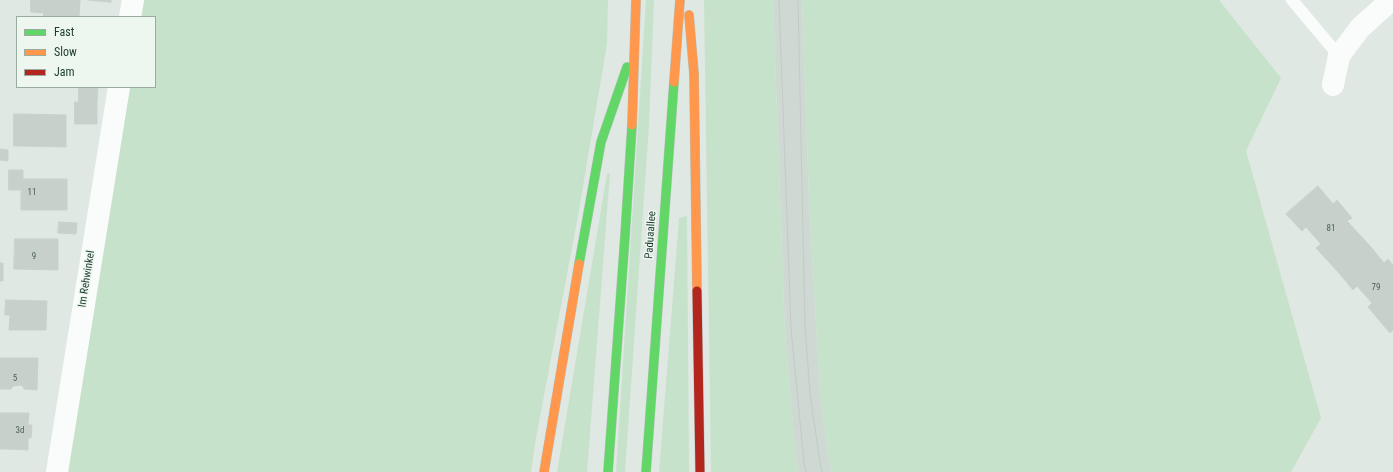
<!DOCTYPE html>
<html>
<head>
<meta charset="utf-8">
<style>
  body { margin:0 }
  #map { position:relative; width:1393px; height:472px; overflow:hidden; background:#e0e8e3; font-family:"Roboto Condensed",sans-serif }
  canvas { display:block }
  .legend { position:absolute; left:16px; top:16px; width:140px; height:72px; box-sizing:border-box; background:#edf7f0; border:1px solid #9aaca2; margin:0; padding:5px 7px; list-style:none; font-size:12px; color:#1d3b2e }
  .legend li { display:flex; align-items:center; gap:8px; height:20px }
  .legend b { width:20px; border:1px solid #9aaca2 }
</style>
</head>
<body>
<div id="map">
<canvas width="1393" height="472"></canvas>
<ul class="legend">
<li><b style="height:5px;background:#63d668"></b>Fast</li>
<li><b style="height:5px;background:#ff974d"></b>Slow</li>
<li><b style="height:5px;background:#b3261e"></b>Jam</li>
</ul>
</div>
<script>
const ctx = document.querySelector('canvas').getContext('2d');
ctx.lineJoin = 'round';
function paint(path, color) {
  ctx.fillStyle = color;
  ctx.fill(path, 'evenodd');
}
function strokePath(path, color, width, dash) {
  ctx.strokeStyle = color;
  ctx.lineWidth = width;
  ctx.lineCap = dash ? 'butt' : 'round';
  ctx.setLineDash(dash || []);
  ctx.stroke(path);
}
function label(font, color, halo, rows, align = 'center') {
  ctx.font = font + ' "Roboto Condensed",sans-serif';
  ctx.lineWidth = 3;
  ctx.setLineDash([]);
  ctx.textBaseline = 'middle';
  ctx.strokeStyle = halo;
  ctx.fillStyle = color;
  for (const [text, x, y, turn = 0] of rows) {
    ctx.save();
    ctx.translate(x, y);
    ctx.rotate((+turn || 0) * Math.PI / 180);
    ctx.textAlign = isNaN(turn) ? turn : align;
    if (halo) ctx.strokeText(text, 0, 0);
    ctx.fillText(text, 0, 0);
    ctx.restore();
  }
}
const built = new Path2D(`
  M773 0H802L809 198 820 393 829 460 832 472H799L796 460 785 333Z`);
const green = new Path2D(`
  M144 0H608L607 44 578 216 536 438 531 472H66L129 87H155V17H141Z
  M646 0H654L649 125 625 472H616Z
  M704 0H773L785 333 796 459 799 472H711Z
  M802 0H1219L1281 78 1246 151 1321 418 1291 472H832L829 460 820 393 809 198Z
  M610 173 587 472H557L607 174Z
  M687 216 689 472H659L679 218Z`);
const building = new Path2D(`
  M31 0H80L79 17H43L44 13 31 12Z
  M89 0H111V2Z
  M79 87H98L97 103 79 102Z
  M75 102 97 103V124H75Z
  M14 114H20L19 146H14Z
  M20 114 66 115V147L19 146Z
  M0 149 8 150V161L0 160Z
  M9 170H23V179H67V210H21V190H9Z
  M1318 186 1333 204 1337 200 1352 218 1347 221 1370 246 1339 273 1316 248 1321 244 1306 227 1302 231 1286 214Z
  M59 222 77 223 76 234 58 233Z
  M15 239H58V270L14 269Z
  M1370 246 1384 263 1388 259 1393 265V330L1390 333 1368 307 1372 303 1357 286 1353 290 1339 273Z
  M0 263H3V281H0Z
  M6 300 47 301 46 330H9L10 315H5Z
  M0 358H38L37 390 24 389 22 385 13 386 11 389H0Z
  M0 413H7L6 449H0Z
  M7 413H29L28 425H32L31 438H28V450L6 449Z`);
const lane = new Path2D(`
  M1292 0 1339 56`);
const street = new Path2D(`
  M130 17 133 0
  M1333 85 1339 56 1360 28 1391 0
  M57 472 119 87`);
const fast = new Path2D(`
  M579 264 601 142 627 67
  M608 472 625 236 632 125
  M646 472 674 82`);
const slow = new Path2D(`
  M689 15 694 74 697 291
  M674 82 680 0
  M632 125 636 0
  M544 472 579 264`);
const jam = new Path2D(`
  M697 291 700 472`);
const tram = new Path2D(`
  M779 0 791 328 804 463 806 472
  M798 0 805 326 810 394 820 462 822 472`);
const numberNames = [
  ["11",32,193],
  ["81",1331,229],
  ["9",34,257],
  ["79",1376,288],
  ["5",15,379],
  ["3d",20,431]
];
const streetNames = [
  ["Paduaallee",651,235,-86],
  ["Im Rehwinkel",87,279,-81]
];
paint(built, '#cdd9d2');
paint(green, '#c7e2cb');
paint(building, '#c8d0cc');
strokePath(building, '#c9d1cc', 1);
strokePath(fast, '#bac5bf', 10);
strokePath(slow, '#bac5bf', 10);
strokePath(jam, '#bac5bf', 10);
strokePath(lane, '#fafcfb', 12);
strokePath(street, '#fafcfb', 22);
strokePath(fast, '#63d668', 9);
strokePath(slow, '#ff974d', 9);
strokePath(jam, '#b3261e', 9);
strokePath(tram, '#c5cac8', 1);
label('9px', '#496156', null, numberNames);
label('11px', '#1d3b2e', '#edf7f0', streetNames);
</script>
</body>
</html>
